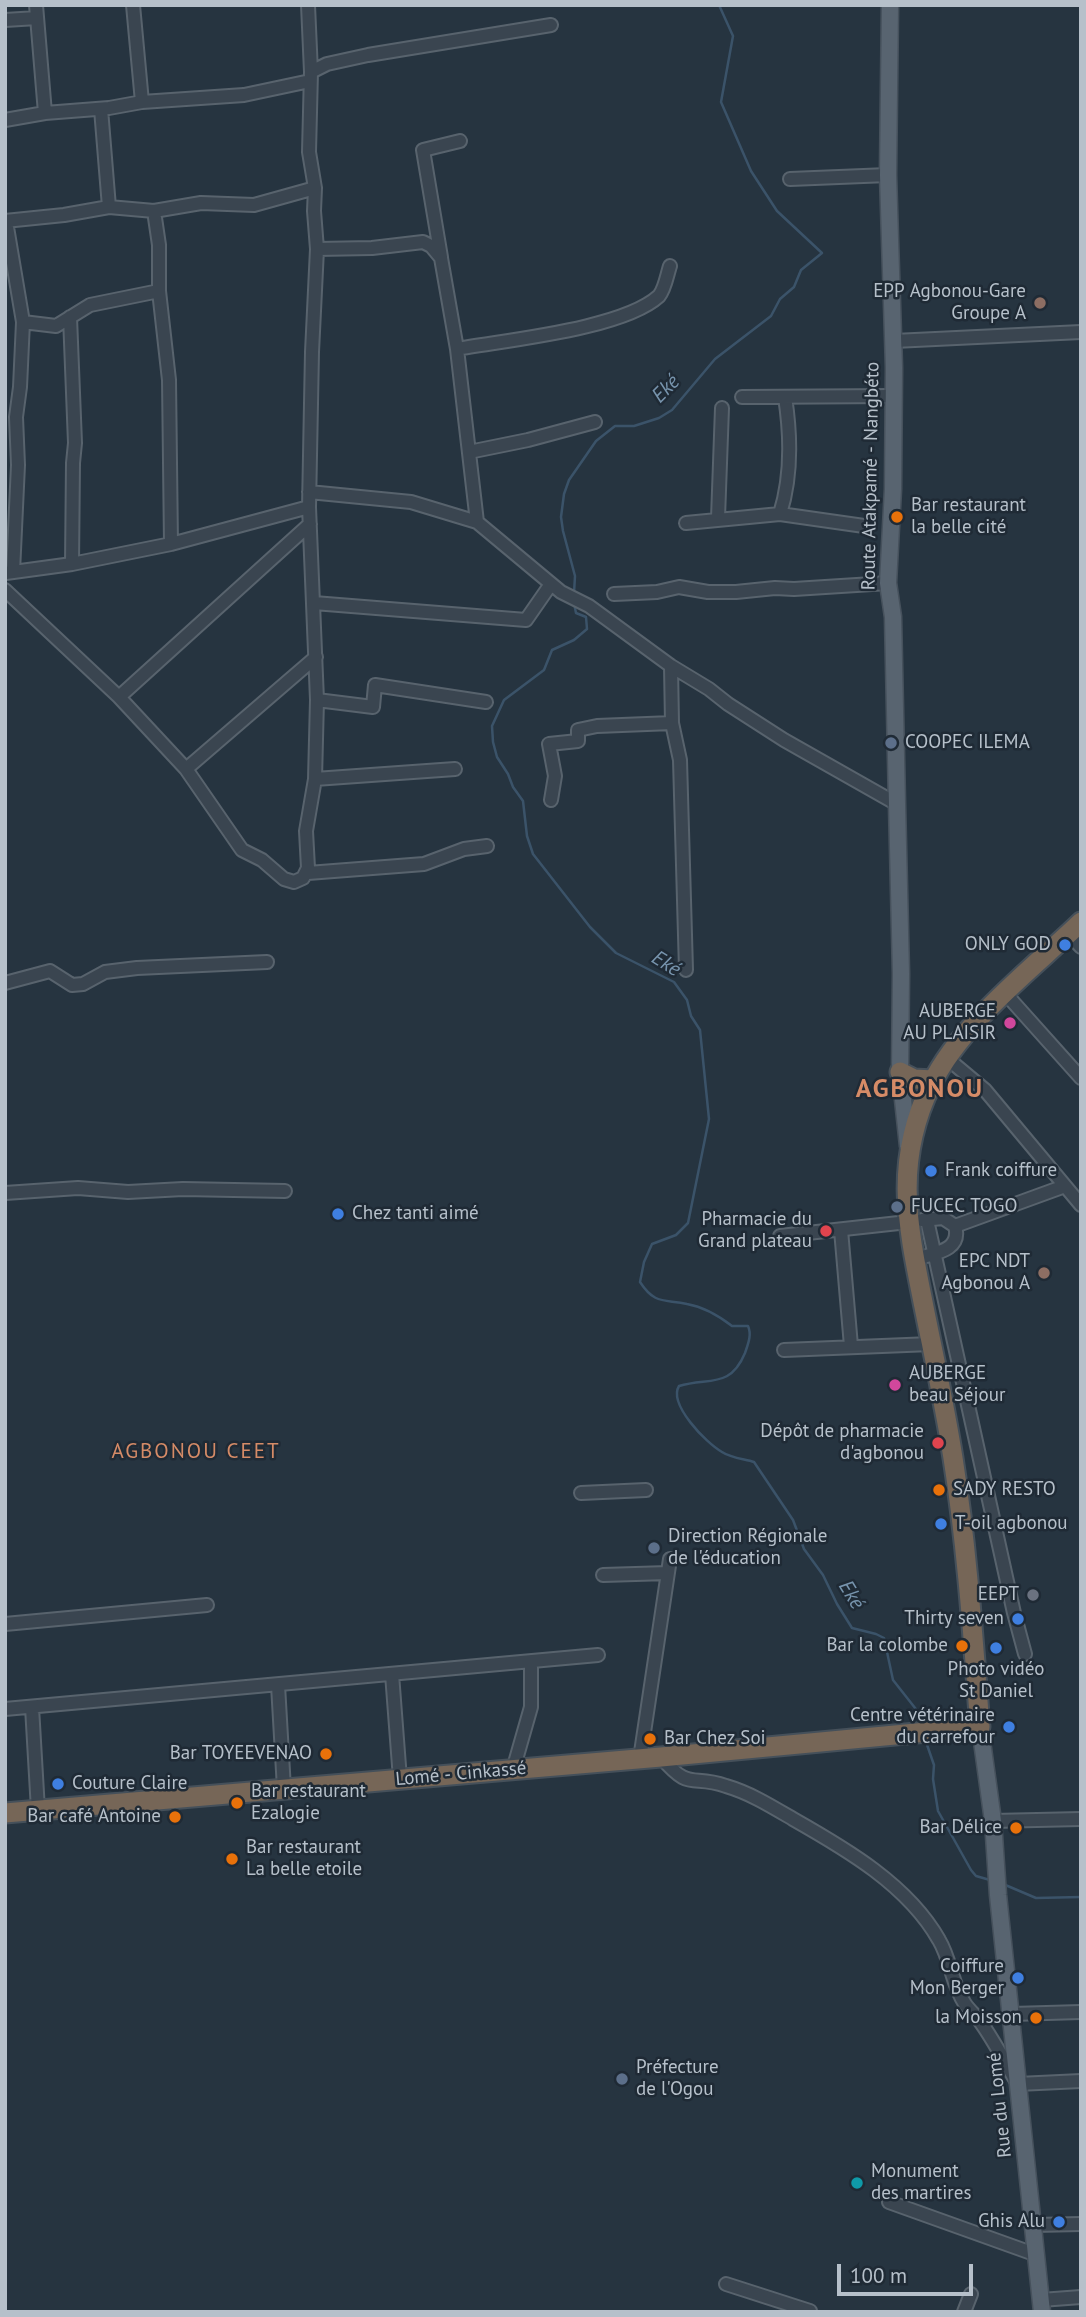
<!DOCTYPE html>
<html>
<head>
<meta charset="utf-8">
<style>
  body { margin:0 }
  #map { position:relative; width:1086px; height:2317px; overflow:hidden; background:#263440; font-family:"PT Sans",sans-serif }
  canvas { display:block }
  .frame { position:absolute; inset:0; border:7px solid #b6c0ca; pointer-events:none }
  .scale { position:absolute; left:837px; top:2264px; width:136px; height:32px; box-sizing:border-box; border:4px solid #b6c0ca; border-top:0; padding-left:9px; font-size:21px; line-height:24px; white-space:nowrap; color:#b6c0ca; -webkit-text-stroke:5px #1f2a35; paint-order:stroke }
</style>
</head>
<body>
<div id="map">
<canvas width="1086" height="2317"></canvas>
<div class="frame"></div>
<div class="scale">100 m</div>
</div>
<script>
const ctx = document.querySelector('canvas').getContext('2d');
ctx.lineJoin = 'round';
function strokePath(path, color, width, dash) {
  ctx.strokeStyle = color;
  ctx.lineWidth = width;
  ctx.lineCap = dash ? 'butt' : 'round';
  ctx.setLineDash(dash || []);
  ctx.stroke(path);
}
function label(font, color, halo, rows, align = 'center') {
  ctx.font = font + ' "PT Sans",sans-serif';
  ctx.lineWidth = 5;
  ctx.setLineDash([]);
  ctx.textBaseline = 'middle';
  ctx.strokeStyle = halo;
  ctx.fillStyle = color;
  for (const [text, x, y, turn = 0] of rows) {
    ctx.save();
    ctx.translate(x, y);
    ctx.rotate((+turn || 0) * Math.PI / 180);
    ctx.textAlign = isNaN(turn) ? turn : align;
    if (halo) ctx.strokeText(text, 0, 0);
    ctx.fillText(text, 0, 0);
    ctx.restore();
  }
}
const stream = new Path2D(`
  M574 593 575 576 563 531 561 517 564 494 569 480 596 441 615 426H634L659 418 672 410 715 359 771 316 780 299 794 287 801 270 822 253 777 211 751 171 721 102 733 36 719 5
  M574 603 576 613 586 617 587 629 574 640 552 650 544 670 504 700 492 726 493 742 497 757 508 774 513 787 523 801 527 836 533 854 590 927 616 953 674 982 687 1000 691 1016 700 1030 709 1119 688 1223 676 1235 652 1244 644 1262 640 1282C655 1305 664 1299 687 1304 704 1307 719 1316 732 1326H748C752 1335 748 1344 745 1353 730 1389 709 1377 679 1386 668 1404 706 1443 722 1452 731 1458 744 1459 754 1462L793 1520 804 1549 823 1575 837 1604 852 1628 876 1634 884 1638 893 1680 919 1713 923 1725
  M925 1739 934 1765 933 1779 938 1811 971 1870 976 1876 990 1880
  M1003 1884 1036 1898 1081 1897`);
const minor = new Path2D(`
  M36 5 45 113
  M133 5 142 102
  M5 20 37 18
  M311 72 327 64 368 55 551 25
  M101 109 109 207
  M5 120 45 113 109 108 142 102 244 95 310 81
  M790 179 888 175
  M5 221 64 215 109 207 154 211
  M6 221 23 322 20 387 16 417 18 465 13 572
  M317 249 372 248 423 242 431 246 441 258 457 349 477 522
  M441 257 423 150 460 141
  M70 317 75 443 73 463 72 564
  M23 322 56 326 90 305 159 291
  M894 341 1081 332
  M457 349C506 340 623 329 659 296 665 289 667 275 670 266
  M742 397 893 396
  M469 452 528 440 595 422
  M309 492 411 502 477 522 561 592 589 606 671 666 709 689 728 704 784 740 897 804
  M780 514C792 476 791 436 785 397
  M718 518 722 408
  M686 523 780 514 864 526
  M171 544 169 380 159 291V245L154 211 201 203 254 205 315 188
  M6 573 72 564 171 544 309 507
  M5 590 119 697 186 769 242 850 262 860 284 879 294 882 303 878 308 868 306 831 315 779 317 700 309 507 312 352 317 249 314 211 315 188 309 152 311 72 308 5
  M614 594 657 592 679 587 708 592H736L775 588 794 589 888 583
  M314 603 526 620 551 584
  M671 666 672 723 680 760 686 970
  M119 697 310 524
  M317 700 373 707 375 685 486 702
  M186 769 316 657
  M315 779 455 769
  M551 800 555 776 549 744 578 741V730L597 726 672 723
  M308 873 424 864 464 849 487 846
  M1068 933 1081 947
  M5 983 50 971 72 985 83 984 105 972 137 968 267 962
  M1005 993 1081 1078
  M948 1059 985 1090 1081 1205
  M5 1193 78 1188 128 1192 183 1189 285 1191
  M922 1220 943 1218 955 1226 1065 1186
  M927 1220 1014 1613 1025 1654
  M841 1230 851 1346
  M780 1236 908 1222
  M919 1258C936 1253 962 1250 955 1226
  M784 1350 931 1344
  M581 1493 646 1490
  M603 1575 668 1573
  M5 1624 207 1605
  M392 1674 400 1779
  M278 1685 284 1789
  M32 1707 38 1810
  M5 1709 598 1655
  M661 1757C690 1792 691 1774 726 1786 750 1793 771 1806 793 1819 846 1849 908 1885 939 1940 951 1960 952 1985 965 2004 969 2010 975 2015 979 2020 994 2040 1005 2063 1018 2084L1081 2081
  M640 1759 670 1559
  M513 1770 531 1707V1662
  M993 1821 1081 1819
  M1012 2014 1081 2012
  M889 2202 1037 2255
  M1034 2225 1081 2224
  M726 2284 810 2311
  M1041 2300 1081 2297
  M964 2312 971 2294`);
const major = new Path2D(`
  M890 5 888 175 894 368 893 489 888 583 893 617 897 804 901 974 900 1072 908 1146
  M980 1727 993 1821 998 1895 1042 2312`);
const highway = new Path2D(`
  M900 1072 914 1079 934 1080
  M5 1813 661 1757 980 1727C973 1637 967 1547 953 1458 945 1407 934 1357 924 1307 908 1227 893 1163 931 1085 961 1023 1032 969 1081 922`);
const markers = [
  [1040,303,7,"#8d6e63"],
  [897,517,7,"#e8710a"],
  [891,743,7,"#5c6f8a"],
  [1065,945,7,"#3f7fe0"],
  [1010,1023,7,"#d1479c"],
  [931,1171,7,"#3f7fe0"],
  [897,1207,7,"#5c6f8a"],
  [338,1214,7,"#3f7fe0"],
  [826,1231,7,"#e0444e"],
  [1044,1273,7,"#8d6e63"],
  [895,1385,7,"#d1479c"],
  [938,1443,7,"#e0444e"],
  [939,1490,7,"#e8710a"],
  [941,1524,7,"#3f7fe0"],
  [654,1548,7,"#5c6f8a"],
  [1033,1595,7,"#6b7280"],
  [1018,1619,7,"#3f7fe0"],
  [962,1646,7,"#e8710a"],
  [996,1648,7,"#3f7fe0"],
  [1009,1727,7,"#3f7fe0"],
  [650,1739,7,"#e8710a"],
  [326,1754,7,"#e8710a"],
  [58,1784,7,"#3f7fe0"],
  [237,1803,7,"#e8710a"],
  [175,1817,7,"#e8710a"],
  [1016,1828,7,"#e8710a"],
  [232,1859,7,"#e8710a"],
  [1018,1978,7,"#3f7fe0"],
  [1036,2018,7,"#e8710a"],
  [622,2079,7,"#5c6f8a"],
  [857,2183,7,"#0f9aa8"],
  [1059,2222,7,"#3f7fe0"]
];
const poiNames = [
  ["EPP Agbonou-Gare",1026,292],
  ["Groupe A",1026,314],
  ["Bar restaurant",911,506,"left"],
  ["la belle cité",911,528,"left"],
  ["COOPEC ILEMA",905,743,"left"],
  ["ONLY GOD",1051,945],
  ["AUBERGE",996,1012],
  ["AU PLAISIR",996,1034],
  ["Frank coiffure",945,1171,"left"],
  ["FUCEC TOGO",911,1207,"left"],
  ["Chez tanti aimé",352,1214,"left"],
  ["Pharmacie du",812,1220],
  ["Grand plateau",812,1242],
  ["EPC NDT",1030,1262],
  ["Agbonou A",1030,1284],
  ["AUBERGE",909,1374,"left"],
  ["beau Séjour",909,1396,"left"],
  ["Dépôt de pharmacie",924,1432],
  ["d'agbonou",924,1454],
  ["SADY RESTO",953,1490,"left"],
  ["T-oil agbonou",955,1524,"left"],
  ["Direction Régionale",668,1537,"left"],
  ["de l'éducation",668,1559,"left"],
  ["EEPT",1019,1595],
  ["Thirty seven",1004,1619],
  ["Bar la colombe",948,1646],
  ["Photo vidéo",996,1670,"center"],
  ["St Daniel",996,1692,"center"],
  ["Centre vétérinaire",995,1716],
  ["du carrefour",995,1738],
  ["Bar Chez Soi",664,1739,"left"],
  ["Bar TOYEEVENAO",312,1754],
  ["Couture Claire",72,1784,"left"],
  ["Bar restaurant",251,1792,"left"],
  ["Ezalogie",251,1814,"left"],
  ["Bar café Antoine",161,1817],
  ["Bar Délice",1002,1828],
  ["Bar restaurant",246,1848,"left"],
  ["La belle etoile",246,1870,"left"],
  ["Coiffure",1004,1967],
  ["Mon Berger",1004,1989],
  ["la Moisson",1022,2018],
  ["Préfecture",636,2068,"left"],
  ["de l'Ogou",636,2090,"left"],
  ["Monument",871,2172,"left"],
  ["des martires",871,2194,"left"],
  ["Ghis Alu",1045,2222]
];
const streetNames = [
  ["Route Atakpamé - Nangbéto",871,476,-89],
  ["Lomé - Cinkassé",461,1774,-5],
  ["Rue du Lomé",1000,2105,-96]
];
const waterNames = [
  ["Eké",666,389,-45],
  ["Eké",666,964,32],
  ["Eké",851,1595,59]
];
const neighbourhoodNames = [
  ["AGBONOU CEET",196,1452]
];
const districtNames = [
  ["AGBONOU",920,1090]
];
strokePath(stream, '#3b5369', 2.5);
strokePath(minor, '#58636d', 16);
strokePath(major, '#46515c', 19);
strokePath(highway, '#45505a', 23);
strokePath(minor, '#3a4550', 12);
strokePath(major, '#586470', 16);
strokePath(highway, '#766657', 19);
for (const [x, y, r, color] of markers) {
  const dot = new Path2D();
  dot.arc(x, y, r, 0, 2 * Math.PI);
  ctx.fillStyle = color;
  ctx.fill(dot);
  strokePath(dot, '#1f2a35', 2.5);
}
label('19px', '#b6c0ca', '#1f2a35', poiNames, 'right');
label('19px', '#b6c0ca', '#1f2a35', streetNames);
label('italic 21px', '#7794ad', '#1f2a35', waterNames);
ctx.letterSpacing = '2px';
label('21px', '#d58b67', '#1f2a35', neighbourhoodNames);
ctx.letterSpacing = '0px';
ctx.letterSpacing = '2px';
label('bold 26px', '#d58b67', '#1f2a35', districtNames);
ctx.letterSpacing = '0px';
</script>
</body>
</html>
